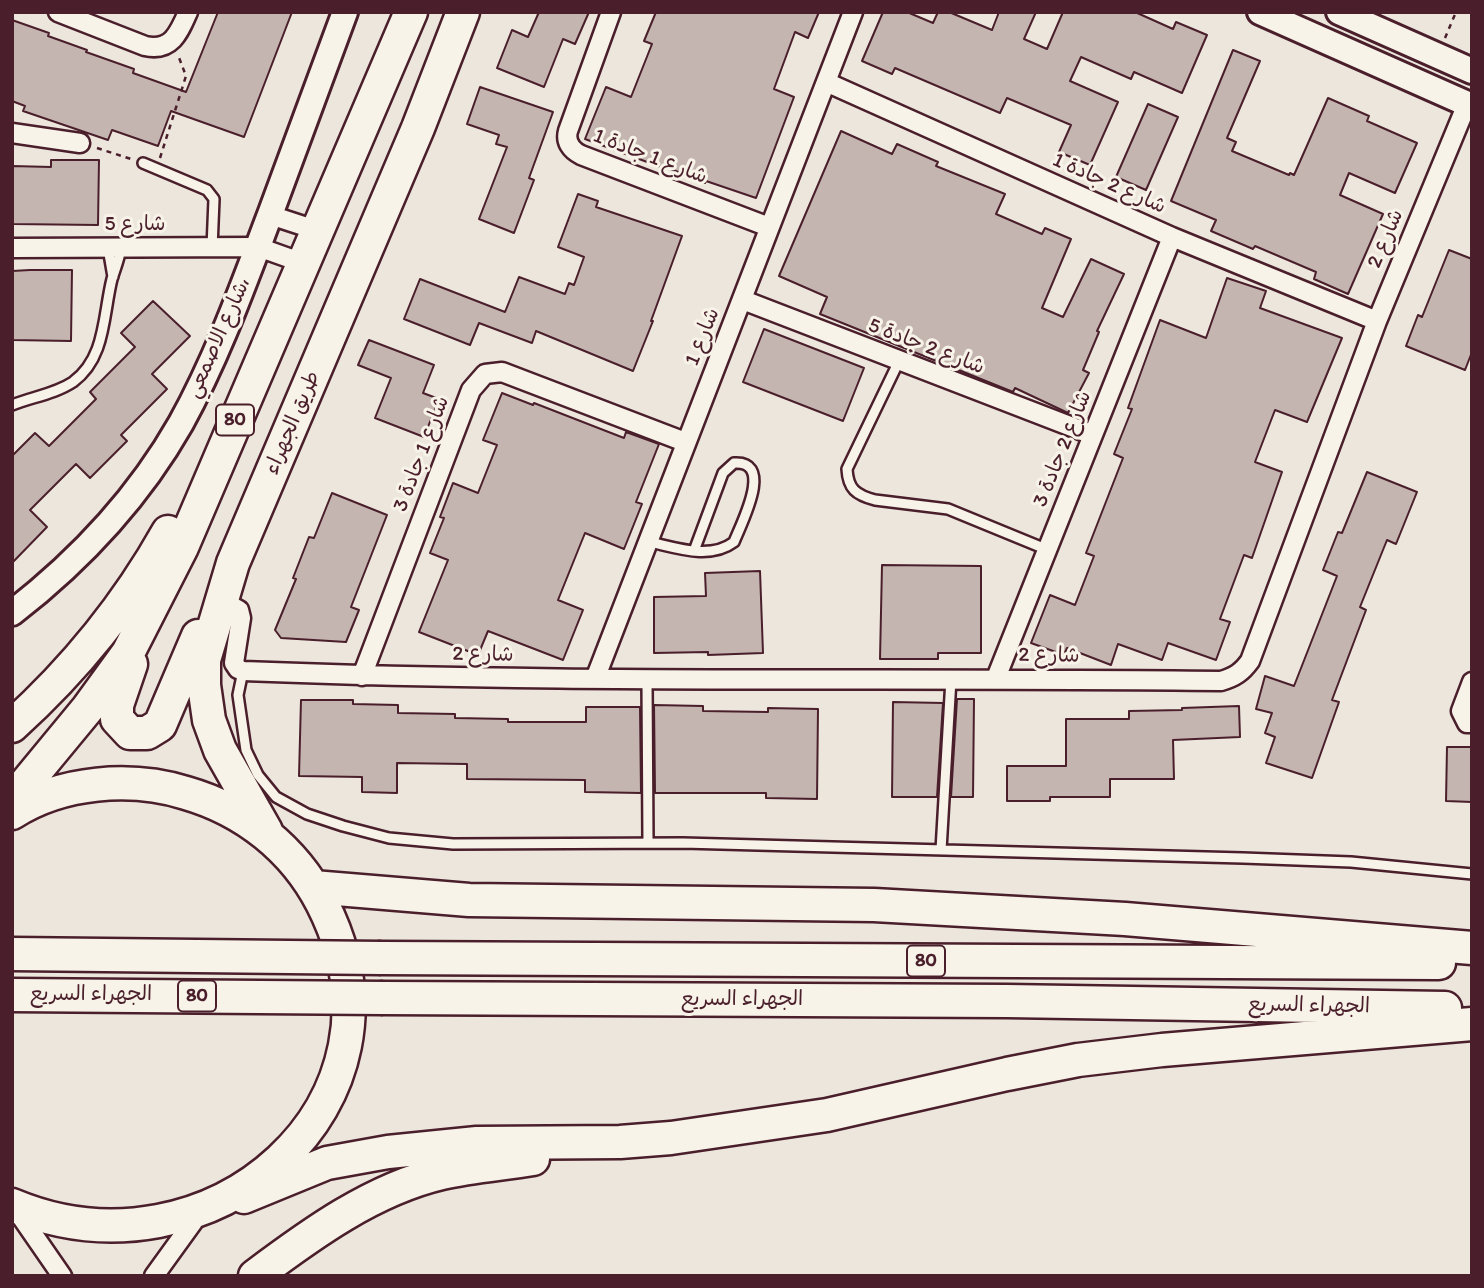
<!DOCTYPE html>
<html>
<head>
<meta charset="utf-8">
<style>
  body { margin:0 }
  #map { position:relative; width:1484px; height:1288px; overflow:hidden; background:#ece6dd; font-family:Itim,sans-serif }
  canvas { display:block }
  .frame { position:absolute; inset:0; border:14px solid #4a1f2b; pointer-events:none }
</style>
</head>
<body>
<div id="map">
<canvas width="1484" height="1288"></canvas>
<div class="frame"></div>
</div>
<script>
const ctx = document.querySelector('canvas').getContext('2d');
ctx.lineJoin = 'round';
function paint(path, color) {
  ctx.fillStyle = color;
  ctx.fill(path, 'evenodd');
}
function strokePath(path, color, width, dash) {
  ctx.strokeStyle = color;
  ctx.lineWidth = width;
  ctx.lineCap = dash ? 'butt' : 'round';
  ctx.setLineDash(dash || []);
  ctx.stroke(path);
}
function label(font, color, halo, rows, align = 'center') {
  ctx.font = font + ' Itim,"Playpen Sans Arabic",sans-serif';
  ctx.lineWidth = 6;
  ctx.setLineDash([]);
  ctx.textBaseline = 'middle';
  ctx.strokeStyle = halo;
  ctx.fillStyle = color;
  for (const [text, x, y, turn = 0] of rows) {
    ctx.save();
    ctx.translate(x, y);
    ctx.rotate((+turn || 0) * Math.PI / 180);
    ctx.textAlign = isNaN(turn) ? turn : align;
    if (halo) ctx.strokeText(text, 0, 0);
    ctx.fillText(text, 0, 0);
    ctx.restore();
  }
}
const building = new Path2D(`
  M218 12H292L244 137 171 111 158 146 112 130 108 140 23 111 25 106 12 101V20L49 33 48 36 87 50 86 52 134 69 133 73 186 92Z
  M539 12H589L575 44 563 39 544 87 497 68 512 30 528 37Z
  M656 12H819L808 38 795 32 774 89 794 97 756 198 706 181 705 183 666 167V169L585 139 606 87 631 97 652 44 644 41Z
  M883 12H907L933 23 938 12H949L992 30 999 12H1036L1024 39 1047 49 1063 12H1135L1173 29 1176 22 1207 35 1182 93 1134 72 1131 79 1081 57 1070 81 1118 102 1090 165 1059 152 1071 125 1007 98 1000 113 895 68 892 74 862 61Z
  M1233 50 1260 61 1227 138 1236 142 1232 151 1289 175 1290 173 1294 175 1328 98 1369 116 1367 121 1417 143 1395 193 1349 173 1340 195 1383 214 1348 294 1314 279 1316 272 1255 246 1253 249 1211 231 1216 220 1171 201Z
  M480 87 553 112 529 178 534 180 514 233 479 219 507 147 496 144 499 135 467 124Z
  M1148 104 1178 117 1146 190 1116 177Z
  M841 131 892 154 897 144 938 162 936 166 1005 194 996 214 1042 234 1045 228 1071 239 1042 308 1063 317 1091 259 1124 274 1097 331 1099 332 1083 370 1089 373 1068 413 1015 388 1013 392 820 314 827 297 779 276Z
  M51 160H99L98 225 12 224V166L51 167Z
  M578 194 598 201 596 207 682 236 651 321H653L633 371 536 331 532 343 479 323 470 345 404 319 420 279 505 312 519 277 565 294 569 283 574 285 584 257 558 247Z
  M1449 250 1472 259V352L1465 370 1406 346 1418 315 1422 317Z
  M30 270H72L71 341 12 340V271Z
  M1227 278 1266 291 1260 308 1342 338 1307 422 1275 410 1255 462 1282 472 1252 558 1244 555 1220 619 1230 622 1216 660 1168 643 1162 660 1118 644 1111 665 1067 648 1064 655 1031 643 1050 595 1075 605 1094 556 1086 553 1123 458 1114 454 1132 409 1128 408 1160 320 1206 338Z
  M153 301 190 336 152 374 167 389 121 435 127 441 90 478 76 464 30 510 47 527 12 563V456L35 433 49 446 96 399 90 392 135 347 121 333Z
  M764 329 864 368 843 421 743 382Z
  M369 340 434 365 423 393 439 399 424 437 375 418 391 378 358 365Z
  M502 393 533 405 534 403 624 438 626 432 659 444 636 502 642 504 624 549 585 533 558 600 583 610 563 660 488 631 478 655 419 632 448 560 430 553 444 518 440 517 453 483 478 493 497 445 483 440Z
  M1367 472 1417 492 1396 544 1387 540 1360 607 1366 610 1332 700 1339 702 1312 778 1266 763 1275 737 1265 733 1272 713 1256 709 1265 676 1294 686 1337 576 1323 570 1338 532 1342 533Z
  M332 493 387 515 351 607 359 610 346 642 281 638 275 630 296 579 293 578 309 537 314 538Z
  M882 565 981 566V653H938V659H880Z
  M760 571 763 653 708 655V652L654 653V597L706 596 705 573Z
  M957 699H974L973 797H951Z
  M301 700H353V704L398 705V713L455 714V718L508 719V722H586V707H640L641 793 585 792V780L467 779V764L397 763V793L362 792V777L299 776Z
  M893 702 943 703 937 797H892Z
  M654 705 703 706V711L768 712V708L818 709 817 799 766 798V793H655Z
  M1239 706 1240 737 1173 740 1174 779H1110V797H1050V801H1007V766H1066V719H1129V711L1182 710V708Z
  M1447 747H1472V802L1446 801Z`);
const path = new Path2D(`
  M1445 38 1456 12
  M97 148 134 160
  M160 158 186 76 178 55`);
const lane = new Path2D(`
  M143 163 207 190 214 199 212 248
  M108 248 113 277
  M899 361 847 469C848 489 856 495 875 500L948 509 1048 550
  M12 405C32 397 55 394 73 382 106 358 103 315 112 279 115 269 119 260 121 248
  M650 542C677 548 710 560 734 542 741 524 775 460 734 463L723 473 694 551
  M243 671 238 695 246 750 258 775 276 797 307 814 343 826 389 838 453 844 683 843 1243 858 1351 862 1472 874
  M647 681 648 843
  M941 850 951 679`);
const street = new Path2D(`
  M58 12 145 46C171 52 179 33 188 12
  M611 12 568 131C565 142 571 150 581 155L769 227
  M826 82 1172 237 1377 321
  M12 133 80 143
  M270 215 316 230
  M12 248 258 247 303 263
  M743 300 1093 435
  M221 600 239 610 241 618 234 663 238 669 243 671C569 684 895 677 1221 681 1235 677 1242 672 1250 661L1377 321 1467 104
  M362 676 471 390 485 374 502 372 685 442
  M996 678 1172 237
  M595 679 853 12
  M1472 682 1461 711 1467 723H1472
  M15 1208 62 1276
  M154 1276 193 1222`);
const secondary = new Path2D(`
  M1260 12 1472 106
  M1339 12 1472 71
  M12 613C79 561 139 497 181 423 218 356 244 283 271 212 296 145 320 79 345 12`);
const highway = new Path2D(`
  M131 664 117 705V719L130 733H147L160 725 198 636
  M12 726C74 670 127 605 168 532
  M12 800 88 708 128 653 182 547 411 12
  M12 813C62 781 131 776 186 793 245 810 294 849 322 903 425 1103 210 1288 12 1205
  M266 831 220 750 209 720 204 685V660L233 563 418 128 463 12
  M313 887 469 900 874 905 1125 919 1472 948
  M381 958 1439 963
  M383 998 1007 1001 1445 1008
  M244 1197 327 1163 388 1152 477 1143 620 1142 671 1138 827 1115 1007 1074 1078 1060 1162 1050 1472 1024
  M255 1276C311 1234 373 1189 442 1173 472 1166 503 1164 533 1159`);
const highwayBridge = new Path2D(`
  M12 954 381 958
  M12 995 383 998`);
const shields = [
  [235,420,38],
  [926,961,38],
  [197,996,38]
];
const shieldNames = [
  ["80",235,420],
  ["80",926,961],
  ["80",197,996]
];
const streetNames = [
  ["شارع 1 جادة 1",650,157,21],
  ["شارع 2 جادة 1",1109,184,24],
  ["شارع 5",135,225],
  ["شارع 2",1386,239,-67],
  ["شارع 1",703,337,-68],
  ["شارع الاصمعي،",219,338,-66],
  ["شارع 2 جادة 5",926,347,21],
  ["طريق الجهراء",293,423,-67],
  ["شارع 2 جادة 3",1063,449,-68],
  ["شارع 1 جادة 3",422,454,-69],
  ["شارع 2",483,655,1],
  ["شارع 2",1049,656,1],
  ["الجهراء السريع",91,995],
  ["الجهراء السريع",742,1000],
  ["الجهراء السريع",1309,1006,1]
];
paint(building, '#c4b5b0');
strokePath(building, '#4a1f2b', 2);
strokePath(lane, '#4a1f2b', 14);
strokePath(street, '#4a1f2b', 23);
strokePath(secondary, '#4a1f2b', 30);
strokePath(highway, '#4a1f2b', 37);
strokePath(path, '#4a1f2b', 2.5, [5, 5]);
strokePath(lane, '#f7f3e8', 9);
strokePath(street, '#f7f3e8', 18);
strokePath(secondary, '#f7f3e8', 24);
strokePath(highway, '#f7f3e8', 32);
strokePath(highwayBridge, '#4a1f2b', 37, []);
strokePath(highwayBridge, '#f7f3e8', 32);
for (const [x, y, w] of shields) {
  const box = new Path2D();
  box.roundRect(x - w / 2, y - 15.5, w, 31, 5);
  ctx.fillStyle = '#f7f3e8';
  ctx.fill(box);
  strokePath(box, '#4a1f2b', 2);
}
label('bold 19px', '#4a1f2b', null, shieldNames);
label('21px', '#4a1f2b', '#f7f3e8', streetNames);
</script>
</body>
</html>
